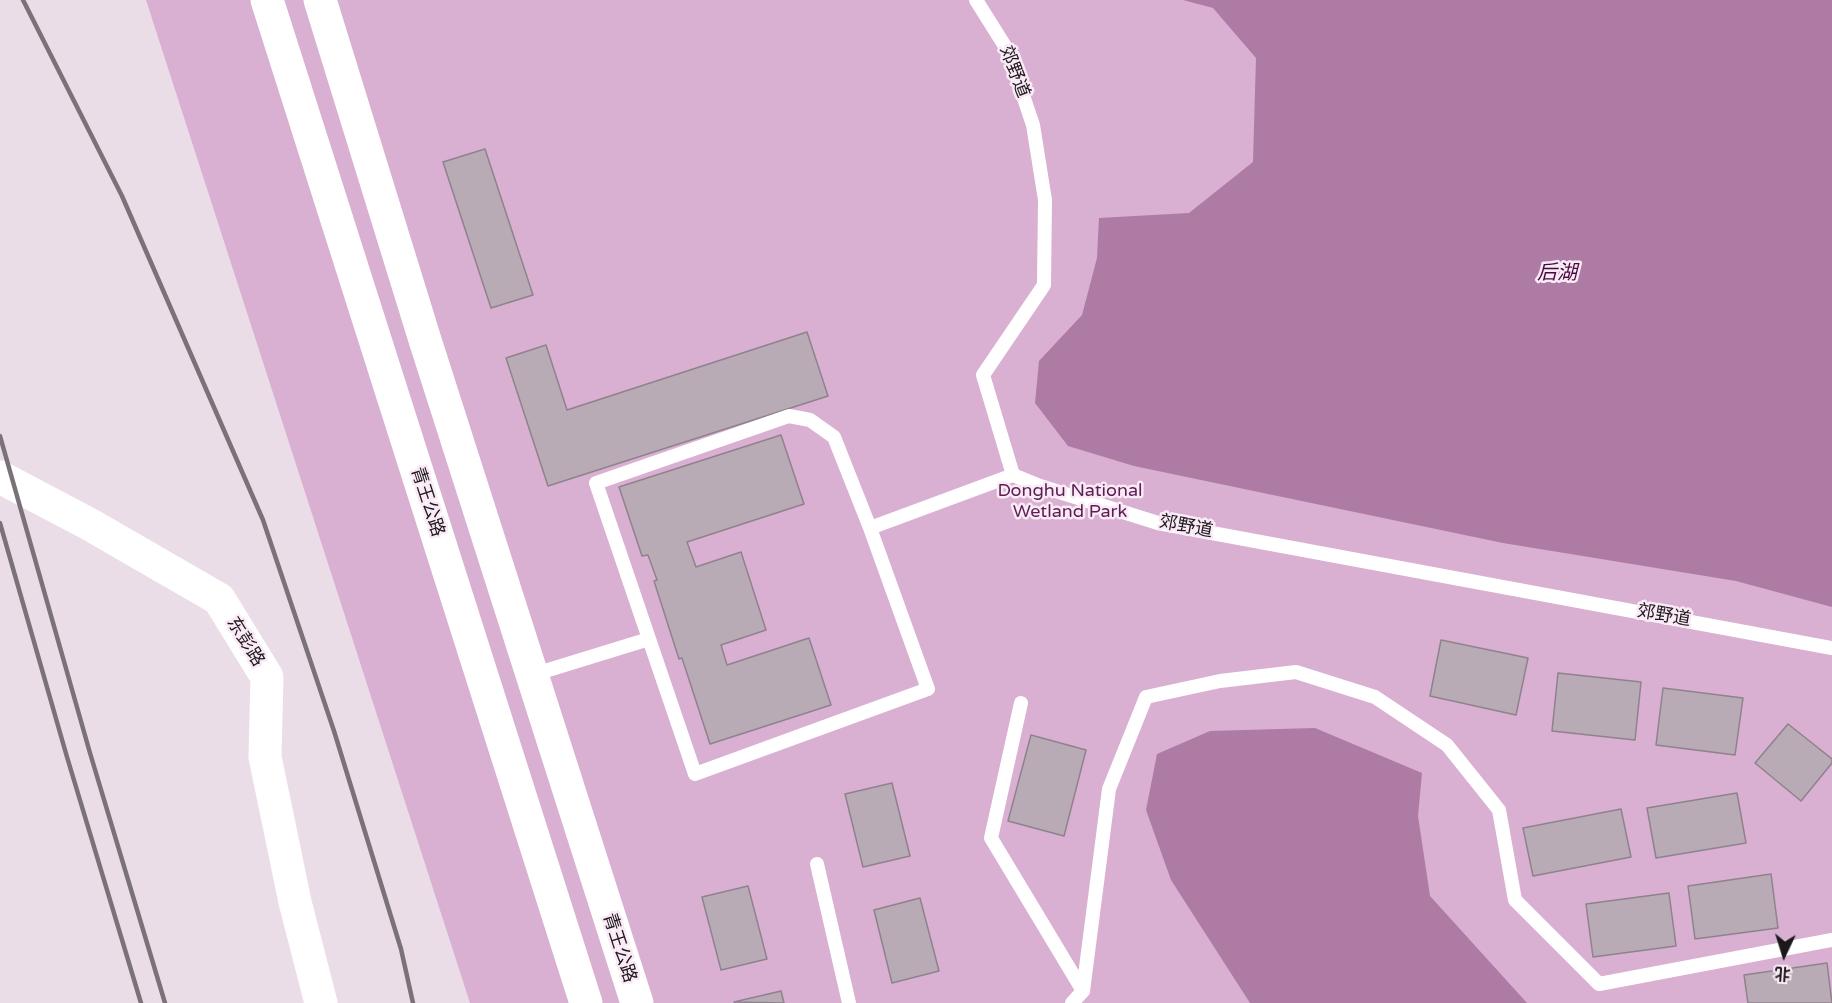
<!DOCTYPE html>
<html>
<head>
<meta charset="utf-8">
<style>
  body { margin:0 }
  #map { position:relative; width:1832px; height:1003px; overflow:hidden; background:#ebdde8; font-family:"Varela Round","Noto Sans SC",sans-serif }
  canvas { display:block }
  .north { position:absolute; left:1754px; top:925px; width:60px; height:60px; -webkit-text-stroke:4px #f9eaf6; paint-order:stroke; rotate:184deg; font-size:16px; font-weight:700; line-height:24px; text-align:center; color:#1c171b }
  .north::after { content:''; display:block; margin:auto; width:21px; height:27px; background:#1c171b; clip-path:polygon(50% 0,100% 100%,50% 72%,0 100%) }
</style>
</head>
<body>
<div id="map">
<canvas width="1832" height="1003"></canvas>
<div class="north">北</div>
</div>
<script>
const ctx = document.querySelector('canvas').getContext('2d');
ctx.lineJoin = 'round';
function paint(path, color) {
  ctx.fillStyle = color;
  ctx.fill(path, 'evenodd');
}
function strokePath(path, color, width, dash) {
  ctx.strokeStyle = color;
  ctx.lineWidth = width;
  ctx.lineCap = dash ? 'butt' : 'round';
  ctx.setLineDash(dash || []);
  ctx.stroke(path);
}
function label(font, color, halo, rows, align = 'center') {
  ctx.font = font + ' "Varela Round","Noto Sans SC",sans-serif';
  ctx.lineWidth = 5;
  ctx.setLineDash([]);
  ctx.textBaseline = 'middle';
  ctx.strokeStyle = halo;
  ctx.fillStyle = color;
  for (const [text, x, y, turn = 0] of rows) {
    ctx.save();
    ctx.translate(x, y);
    ctx.rotate((+turn || 0) * Math.PI / 180);
    ctx.textAlign = isNaN(turn) ? turn : align;
    if (halo) ctx.strokeText(text, 0, 0);
    ctx.fillText(text, 0, 0);
    ctx.restore();
  }
}
const green = new Path2D(`
  M146 0H1832V1003H470Z`);
const water = new Path2D(`
  M1183 0H1832V607L1736 581 1503 543 1134 466 1068 446 1035 403 1039 361 1082 315 1097 258 1099 218 1189 213 1253 162 1256 58 1213 8Z
  M1315 728 1422 773 1418 816 1430 896 1527 1003H1250L1171 880 1146 810 1157 754 1210 731Z`);
const building = new Path2D(`
  M485 149 533 295 491 308 443 162Z
  M807 332 828 396 548 486 506 358 546 345 567 410Z
  M781 435 804 504 687 542 696 567 741 552 766 630 721 645 727 665 809 638 831 705 710 744 682 658 679 659 654 581 657 580 648 555 642 556 619 487Z
  M1441 640 1528 658 1516 715 1430 696Z
  M1558 673 1641 682 1635 740 1552 731Z
  M1663 688 1743 698 1735 755 1656 745Z
  M1788 724 1832 759V763L1801 801 1755 763Z
  M1031 735 1086 750 1064 836 1008 821Z
  M892 783 910 856 863 867 845 794Z
  M1737 793 1746 843 1656 858 1647 808Z
  M1621 809 1631 857 1533 876 1523 828Z
  M1771 874 1778 928 1695 939 1688 886Z
  M748 886 767 959 721 970 702 897Z
  M1669 893 1676 946 1593 957 1586 904Z
  M920 898 939 971 892 983 874 910Z
  M1827 963 1832 1003H1748L1744 975Z
  M781 991 784 1003 734 1002Z`);
const lane = new Path2D(`
  M976 0 1008 51 1033 125 1045 200 1044 285 983 375 1013 475 1040 486 1158 523 1832 648
  M870 528 928 689 695 774 596 483 789 416 810 420 834 437 870 528 1013 475
  M532 675 649 639
  M1021 703 991 838 1083 991 1072 1003
  M817 864 849 1003
  M1083 991 1109 789 1146 697 1220 681 1296 672 1375 697 1447 745 1499 810 1515 900 1599 984 1832 940`);
const secondary = new Path2D(`
  M0 477 89 524 219 599 267 677 265 757 295 902 321 1003`);
const primary = new Path2D(`
  M267 0 586 1003
  M320 0 425 340 637 1003`);
const rail = new Path2D(`
  M23 0 122 196 263 520 334 731 401 949 413 1003
  M0 436 90 753 165 1003
  M0 523 67 757 141 1003`);
const streetNames = [
  ["郊野道",1014,72,69],
  ["青王公路",427,502,72],
  ["郊野道",1186,527,11],
  ["郊野道",1664,616,10],
  ["东彭路",245,642,58],
  ["青王公路",619,948,72]
];
const parkNames = [
  ["Donghu National",1070,491],
  ["Wetland Park",1070,512]
];
const waterNames = [
  ["后湖",1557,274]
];
paint(green, '#d9afd2');
paint(water, '#ad7ba4');
paint(building, '#b9abb6');
strokePath(building, '#8f828d', 1.5);
strokePath(lane, '#fff', 14);
strokePath(secondary, '#fff', 33);
strokePath(primary, '#fff', 33);
strokePath(rail, '#7b7179', 4.5);
label('18px', '#1c171b', '#f9eaf6', streetNames);
label('18px', '#5b1d54', '#f9eaf6', parkNames);
label('italic 20px', '#470841', '#f9eaf6', waterNames);
</script>
</body>
</html>
